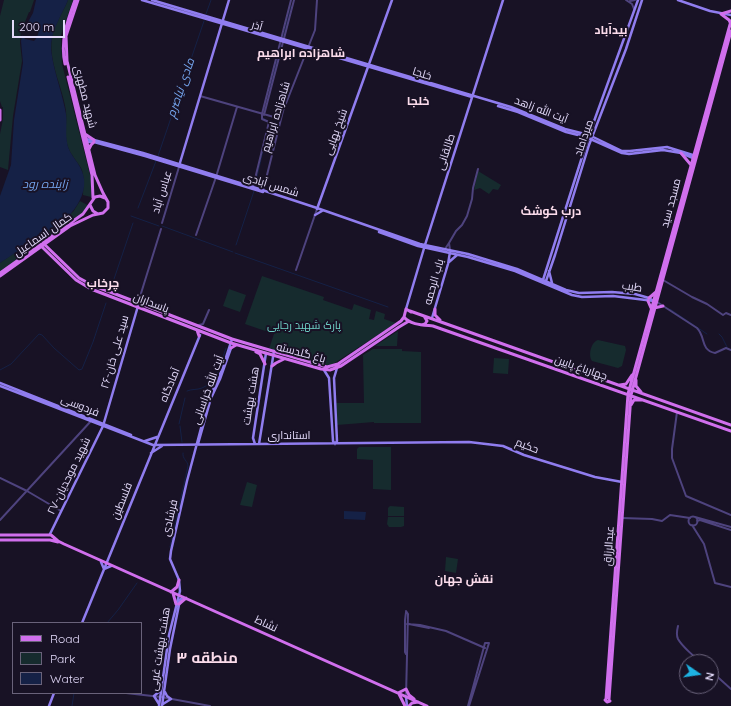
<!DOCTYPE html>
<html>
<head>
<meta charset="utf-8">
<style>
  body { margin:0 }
  #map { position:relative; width:731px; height:706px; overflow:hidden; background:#181225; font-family:Quicksand,sans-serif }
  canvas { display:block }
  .legend { position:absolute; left:12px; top:622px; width:130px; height:72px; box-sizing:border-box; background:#181225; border:1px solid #69627a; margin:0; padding:5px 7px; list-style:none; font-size:12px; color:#e3dafa }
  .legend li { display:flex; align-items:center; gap:8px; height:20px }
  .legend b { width:20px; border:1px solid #69627a }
  .north { position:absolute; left:679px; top:654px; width:40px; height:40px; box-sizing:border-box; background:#181225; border:1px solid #69627a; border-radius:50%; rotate:103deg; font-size:11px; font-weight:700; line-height:16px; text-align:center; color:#e3dafa }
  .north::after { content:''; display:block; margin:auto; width:14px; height:18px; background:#1eb3e3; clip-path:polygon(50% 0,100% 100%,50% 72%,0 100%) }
  .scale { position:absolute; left:12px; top:20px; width:53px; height:18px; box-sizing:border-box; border:2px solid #e3dafa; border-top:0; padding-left:5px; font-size:12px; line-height:14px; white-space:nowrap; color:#e3dafa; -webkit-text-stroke:3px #181225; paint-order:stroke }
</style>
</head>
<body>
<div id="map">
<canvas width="731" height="706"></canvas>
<ul class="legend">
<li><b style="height:5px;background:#d06fed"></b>Road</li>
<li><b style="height:11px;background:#162b2e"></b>Park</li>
<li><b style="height:11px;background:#152146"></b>Water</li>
</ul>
<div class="north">N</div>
<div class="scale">200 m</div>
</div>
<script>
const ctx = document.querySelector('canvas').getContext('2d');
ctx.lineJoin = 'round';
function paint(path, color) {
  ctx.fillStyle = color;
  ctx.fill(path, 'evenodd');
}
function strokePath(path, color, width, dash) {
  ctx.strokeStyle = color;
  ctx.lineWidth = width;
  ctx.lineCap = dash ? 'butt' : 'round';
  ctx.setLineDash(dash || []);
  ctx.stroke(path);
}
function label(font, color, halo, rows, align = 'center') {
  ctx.font = font + ' Quicksand,Cairo,sans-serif';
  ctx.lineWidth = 4;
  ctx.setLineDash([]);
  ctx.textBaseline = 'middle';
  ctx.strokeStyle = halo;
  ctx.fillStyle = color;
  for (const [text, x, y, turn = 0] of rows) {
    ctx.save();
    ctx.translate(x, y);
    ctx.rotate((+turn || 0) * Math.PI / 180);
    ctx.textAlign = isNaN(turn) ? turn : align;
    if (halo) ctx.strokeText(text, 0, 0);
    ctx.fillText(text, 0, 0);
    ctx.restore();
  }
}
const green = new Path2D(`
  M4 0H34L30 12H29L25 22 22 25 21 29 20 43 22 61 13 116 8 170 0 167V134L3 119V107H2L0 101V16Z
  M68 0H73L61 35 62 64 91 179V197L83 195C83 186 85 176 81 168 77 161 71 155 68 147 64 136 67 123 66 111 63 87 46 58 53 33 56 23 64 10 68 0Z
  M478 171 501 185 498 190 493 189 489 194 480 188 474 190Z
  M80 201 89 206 81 215 0 273V263L73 212Z
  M262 276 324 297 323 300 352 310 354 304 371 310 369 319 374 320 376 311 385 314 384 319 396 323 333 364 327 365 269 349 274 334 245 324Z
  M229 289 246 295 240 312 223 306Z
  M398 331 397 346H375Z
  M598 340 625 346 626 350 622 366 618 368 592 361C588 355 591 342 598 340Z
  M373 349H402V351L421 352V423H374V422L337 425 336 403H364L363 355Z
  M494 358 509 359 508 374 493 373Z
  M359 447H391V490L373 489V460L357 459V449Z
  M247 482 257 485 252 507 240 505Z
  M390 506 404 507V516H388V508Z
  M388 517H404V526L401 527H389L387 524Z
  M446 557 458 559 456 573 445 571Z`);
const water = new Path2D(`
  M36 0H68C62 15 50 32 51 49 53 69 61 89 65 109 68 120 65 131 67 142 68 153 77 160 81 169 90 187 79 206 66 219L0 263V196L11 165 14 120 23 63 21 41 22 35 25 39 34 41C37 38 41 30 37 26 34 24 30 24 28 22L33 13Z
  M344 511 366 512 365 520 344 519Z`);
const stream = new Path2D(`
  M206 14 211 0
  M283 37 291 6
  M269 92 281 45
  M263 118 269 122
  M158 156 204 21
  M255 186 264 146
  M138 208 156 161
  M131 216 159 226
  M162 226 233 252
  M236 245 254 191
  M235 253 388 307
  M112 285 133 223
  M670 309 707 334
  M719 334 722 337 727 347
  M0 370 11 364 39 334 42 335 54 348 79 370 82 369 93 342 106 303
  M187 391C191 389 197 390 202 388 218 382 221 362 226 348
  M179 424 185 398
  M180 426 182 442
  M170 547 188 466C188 461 182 459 183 453
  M107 623 118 610 137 583
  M72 706 74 693`);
const tertiary = new Path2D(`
  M626 0 632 4 634 9
  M630 1 635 0
  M200 96 281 119
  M264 115 294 0
  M253 187 269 122 262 119V114L291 0
  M473 188 478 169
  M263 191 283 111 315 30 317 0
  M162 223 179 167
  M196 235 216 177 237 107
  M449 243 456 231 462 225 467 216 472 199 473 188
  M445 249 449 243 450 250
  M296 270 317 209
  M663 280 692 297 707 304 723 315 726 313 731 315
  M657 302 697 328C706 337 700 350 715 353L726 348 731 350
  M138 303 161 229
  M199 325 203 324 209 310
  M677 412 672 449V458L686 496 731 515
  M0 478 27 491 61 511
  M688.5 521a4.5 4.5 0 1 1 9 0a4.5 4.5 0 1 1-9 0Z
  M695 517 731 527
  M622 518 652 519 662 521 670 515 690 518
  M0 520 91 421
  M697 521 700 520 731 530
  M692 525 704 544 715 583 731 587
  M406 612 405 620V652L406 654
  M407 624 420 625 446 631 485 648
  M409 624 429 628
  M678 626C677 630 676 635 678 639 682 646 695 658 702 662
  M711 671 731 689
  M126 693 161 697 210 706
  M406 697 408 614 406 611
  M468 706 485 643H489L469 706`);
const secondary = new Path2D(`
  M142 0 472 97
  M152 0 511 107 565 129 589 135 622 151H630L667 147 696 156
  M678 0 710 11 731 15
  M498 106 518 112 566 132 586 137 622 153 629 154 663 150 681 153 693 158
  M84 139 94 140 143 153 256 188 317 208 420 244 468 254 517 269 566 290 579 293 612 292 635 294 649 298 654 301
  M85 142H94L145 156 263 192
  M179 166 229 0
  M317 209 392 0
  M315 215 322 211
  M379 232 418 246 468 257 515 271 572 295 582 297 613 296 654 301
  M449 262 457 255
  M549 271 552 283
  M543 280 589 135 638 0
  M546 281 555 255 589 145 626 49 642 0
  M406 309 425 245 503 0
  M432 318 448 264 450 252
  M324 370 329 378 333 441 335 444
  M0 383 131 435
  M0 386 153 445 469 442 503 446 524 455 595 477 622 482
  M145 441 157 437
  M198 444 211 398 220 379 231 348
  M255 444 253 438 266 353
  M259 444 274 351
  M335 444 337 441 334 378 337 368
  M151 453 162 446
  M50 534 103 426 138 306
  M101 562 104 569 111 566
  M82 623 200 335
  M165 692 167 696 171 699
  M406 697 407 706
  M159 704 154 696 161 690
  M163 704 171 699
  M49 706 54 693
  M159 706 169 635 180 591 179 580 170 559 171 551 187 481 209 398 222 370 232 339
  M162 706 170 649 180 600 183 597`);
const primary = new Path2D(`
  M721 14 729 20 730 22
  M721 14 731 11
  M65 64C60 41 67 22 75 0
  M68 77 92 175 93 198
  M0 110V120
  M85 134 94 140
  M89 149 91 145 94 142
  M681 153 691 165
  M90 205 93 211 98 214
  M43 243 79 278 92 285 232 339 327 367 338 364 401 321 404 317 406 309 411 312
  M40 245 76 280 91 289 231 343 321 369 330 370 341 366 399 327 409 321
  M0 273 83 214 95 197 100 196 105 198
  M0 276 70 226 93 215 103 213 108 208V202L103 193 95 175 67 61 66 36 78 0
  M649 298 656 292
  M648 301 651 308
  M654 308 663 306
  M435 309V315L440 320
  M410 311 731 425
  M404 317C410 325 424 325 433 326L731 431
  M422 325 425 324 427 321 424 316
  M197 330 199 336
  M231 348 236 345
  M256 352 260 354 265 364
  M272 366 276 363 284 359
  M636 380V386L641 392
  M620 385 626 384 632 375
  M631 405 634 400H643
  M0 535H51L58 541 64 544 427 706
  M0 540H50L58 542
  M171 592 177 587 179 580
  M173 593 176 604
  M179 604 186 598
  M398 693 406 689 409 695 414 699
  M399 694 405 706
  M606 699 628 394 731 21
  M609 699 631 395 731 31
  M409 706 412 703 418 702`);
const primaryBridge = new Path2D(`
  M605 700 607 702 610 701`);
const streetNames = [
  ["آذر",257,26,16],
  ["خلجا",422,74,17],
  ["شهید مطهری",85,97,76],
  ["آیت الله زاهد",541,110,21],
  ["شاهزاده ابراهیم",276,117,-73],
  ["شیخ بهایی",336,132,-70],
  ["میرداماد",584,138,-71],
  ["طالقانی",446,152,-72],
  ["شمس آبادی",271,185,17],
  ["عباس آباد",162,192,-73],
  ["مسجد سید",671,203,-75],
  ["کمال اسماعیل",43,235,-35],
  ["باب الرحمه",434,282,-74],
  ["طیب",632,287,9],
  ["پاسداران",151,303,21],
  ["۲۶-سید علی خان",115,352,-74],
  ["باغ گلدسته",301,353,15],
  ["چهارباغ پایین",581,368,19],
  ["آمادگاه",170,385,-67],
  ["آیت الله خراسانی",208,390,-70],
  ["هشت بهشت",251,396,-81],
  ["فردوسی",80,406,22],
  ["استانداری",289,436],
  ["حکیم",527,446,21],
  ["۲۷-شهید موحدیان",69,476,-64],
  ["فلسطین",122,501,-68],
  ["فرشادی",170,518,-77],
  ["عبدالرزاق",609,546,-86],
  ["نشاط",266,624,25],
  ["هشت بهشت غربی",160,649,-81]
];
const parkNames = [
  ["پارک شهید رجایی",304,326]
];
const neighbourhoodNames = [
  ["بیدآباد",611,30],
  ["شاهزاده ابراهیم",301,53],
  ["خلجا",418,101],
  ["درب کوشک",551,211],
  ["چرخاب",103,283],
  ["نقش جهان",464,579]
];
const waterNames = [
  ["مادی نیاصرم",181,88,-71],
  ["زاینده رود",45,184]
];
const districtNames = [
  ["منطقه ۳",207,658]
];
paint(green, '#162b2e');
paint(water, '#152146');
strokePath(stream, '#152146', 1);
strokePath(tertiary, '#4e437e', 2);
strokePath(secondary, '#907def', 2.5);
strokePath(primary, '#d06fed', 3);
strokePath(primaryBridge, '#d06fed', 3);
label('11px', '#e3dafa', '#181225', streetNames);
label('11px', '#6fd2c7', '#181225', parkNames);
label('bold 12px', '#fbdceb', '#181225', neighbourhoodNames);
label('italic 12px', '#75a5ee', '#181225', waterNames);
label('bold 15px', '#fbdceb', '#181225', districtNames);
</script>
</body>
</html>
